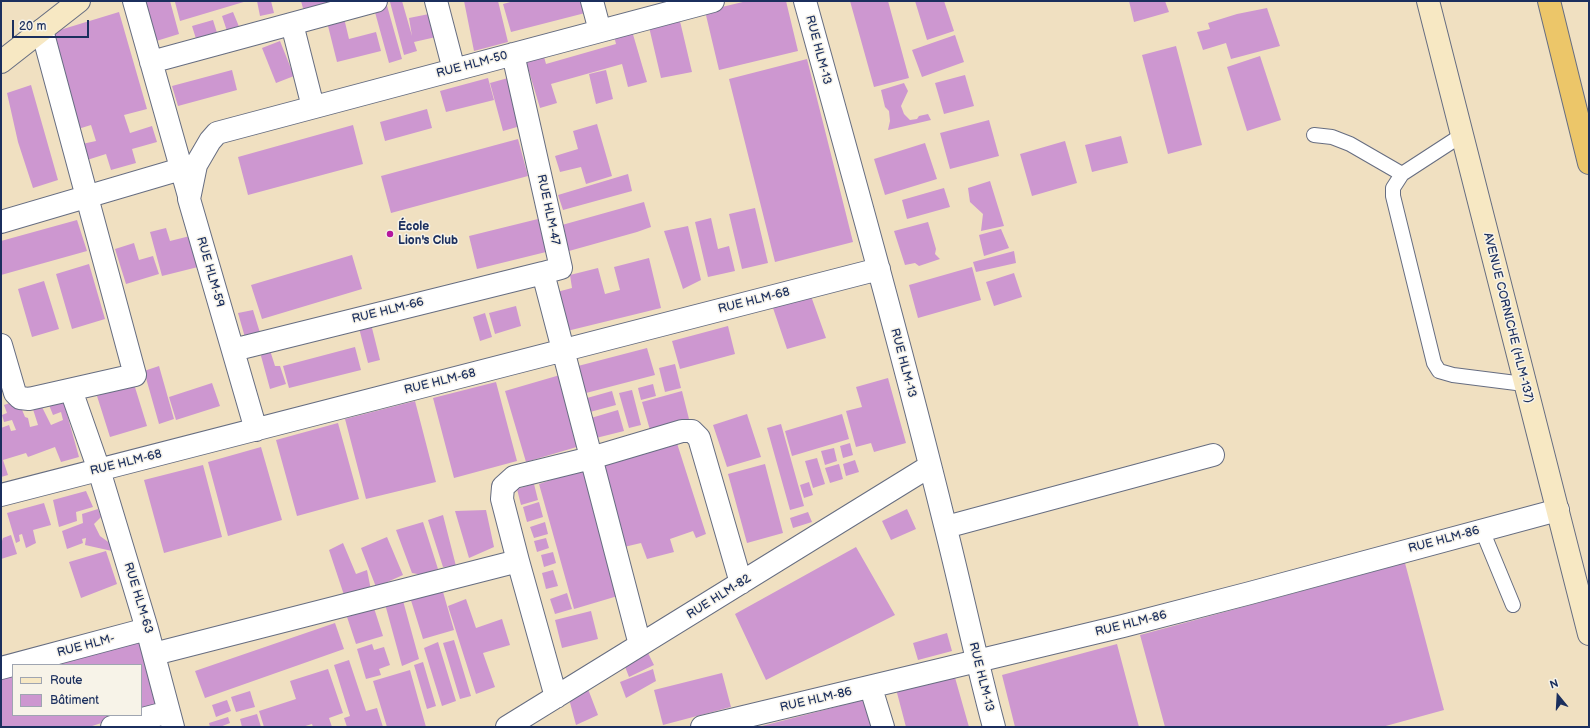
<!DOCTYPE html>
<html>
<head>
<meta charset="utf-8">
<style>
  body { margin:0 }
  #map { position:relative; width:1590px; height:728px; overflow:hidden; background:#f0e0c1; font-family:"Balsamiq Sans",sans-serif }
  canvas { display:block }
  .frame { position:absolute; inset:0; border:2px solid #1b2f5e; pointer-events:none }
  .legend { position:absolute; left:12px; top:664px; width:130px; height:52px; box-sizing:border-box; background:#f7f3e8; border:1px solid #9fa5b1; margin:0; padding:5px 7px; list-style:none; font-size:12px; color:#1b2f5e }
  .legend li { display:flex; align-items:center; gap:8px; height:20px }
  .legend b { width:20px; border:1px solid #9fa5b1 }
  .north { position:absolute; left:1538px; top:676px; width:40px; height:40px; -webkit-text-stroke:3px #f7f3e8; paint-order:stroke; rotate:342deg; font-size:11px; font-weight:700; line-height:16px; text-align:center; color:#1b2f5e }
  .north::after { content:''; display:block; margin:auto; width:14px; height:18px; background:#1b2f5e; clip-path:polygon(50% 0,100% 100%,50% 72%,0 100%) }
  .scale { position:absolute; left:12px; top:20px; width:77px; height:18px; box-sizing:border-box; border:2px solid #1b2f5e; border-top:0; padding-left:5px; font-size:12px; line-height:14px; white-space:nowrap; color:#1b2f5e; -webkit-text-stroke:3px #f7f3e8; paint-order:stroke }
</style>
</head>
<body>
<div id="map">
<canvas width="1590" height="728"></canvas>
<div class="frame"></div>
<ul class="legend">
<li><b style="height:5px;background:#f7e8c3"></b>Route</li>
<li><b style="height:11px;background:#cd97d0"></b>Bâtiment</li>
</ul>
<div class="north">N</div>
<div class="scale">20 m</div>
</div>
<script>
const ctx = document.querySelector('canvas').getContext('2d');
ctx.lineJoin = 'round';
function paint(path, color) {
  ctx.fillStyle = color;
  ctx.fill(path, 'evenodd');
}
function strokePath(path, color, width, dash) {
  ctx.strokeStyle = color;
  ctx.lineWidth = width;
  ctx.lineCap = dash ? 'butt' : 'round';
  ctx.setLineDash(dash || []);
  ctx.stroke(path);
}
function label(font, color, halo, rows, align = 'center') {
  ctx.font = font + ' "Balsamiq Sans",sans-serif';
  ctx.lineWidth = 3;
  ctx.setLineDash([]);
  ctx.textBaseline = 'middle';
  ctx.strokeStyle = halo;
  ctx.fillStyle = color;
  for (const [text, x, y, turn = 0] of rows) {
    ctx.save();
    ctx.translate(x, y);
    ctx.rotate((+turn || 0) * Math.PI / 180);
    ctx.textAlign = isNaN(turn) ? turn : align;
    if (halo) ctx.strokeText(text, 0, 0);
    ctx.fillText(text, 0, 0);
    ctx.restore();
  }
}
const building = new Path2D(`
  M141 1H170L179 34 153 42Z
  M178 1H247L180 21 175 2Z
  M257 1H271L274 13 260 16Z
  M301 1H342L304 12Z
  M395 1H402L412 36 409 18 429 14 436 37 414 42 417 51 404 55 390 2Z
  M464 1H498L508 42 474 51Z
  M514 1H585L589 12 511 32 503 4Z
  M747 1H786L798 51 719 70 705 11Z
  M850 1H888L909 78 874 87Z
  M915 1H944L954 31 927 40Z
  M1129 1H1165L1169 12 1134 22Z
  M386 2 402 59 389 63 373 5Z
  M1267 8 1280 46 1231 59 1226 43 1203 50 1197 32 1210 29 1208 23 1237 14Z
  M119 12 147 109 124 115 130 133 152 126 157 142 132 149 136 163 111 170 106 154 87 160 82 144 96 141 91 125 78 129 50 33Z
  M233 12 240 29 228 34 222 16Z
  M679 17 692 72 661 78 649 27Z
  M344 18 349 39 376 32 381 51 337 62 327 22Z
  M213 20 218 36 197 42 192 26Z
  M632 31 647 82 628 87 622 64 551 84 557 103 540 108 525 58 543 53 546 64 616 44 614 36Z
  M955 35 964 62 922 77 912 50Z
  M280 41 294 76 276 83 262 48Z
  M1176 46 1202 145 1168 154 1142 55Z
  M1260 56 1281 120 1247 131 1227 67Z
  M807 59 853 242 775 262 729 79Z
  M232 70 237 90 178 106 172 86Z
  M606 70 613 99 596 104 589 74Z
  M965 75 974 106 944 114 935 83Z
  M488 78 494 100 446 112 440 91Z
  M508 78 524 125 503 131 490 83Z
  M904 83 908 91 901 106 904 114 910 120 917 119 919 116 928 114 931 120 888 130 890 121 889 111 885 107 881 90Z
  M31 85 58 180 33 188 18 142 7 93Z
  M427 109 432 128 385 141 380 122Z
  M989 120 999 156 950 169 940 133Z
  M597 124 612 176 586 184 581 167 560 172 555 156 578 149 573 131Z
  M353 125 363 164 248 195 238 157Z
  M1121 136 1128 163 1092 172 1085 145Z
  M518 139 528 176 391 213 381 176Z
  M1065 141 1077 183 1032 196 1020 154Z
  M925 143 937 179 885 195 874 159Z
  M628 174 632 191 563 210 558 195Z
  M990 181 1004 226 981 231 983 214 970 202 968 188Z
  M944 188 950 207 907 219 902 200Z
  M644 202 651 227 637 232 569 251 562 225Z
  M755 208 768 263 742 269 729 214Z
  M711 218 718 249 729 246 735 271 708 277 695 222Z
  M538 219 546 252 477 269 469 236Z
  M77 220 87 251 1 275V241Z
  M928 222 936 249 935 254 940 259 919 266 915 263 905 265 894 231Z
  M688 226 701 280 683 289 664 231Z
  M166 228 170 241 190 236 198 267 162 276 150 232Z
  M1001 229 1009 248 984 256 979 235Z
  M134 243 139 260 153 256 159 274 126 284 115 249Z
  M1014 251 1016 263 976 272 973 262Z
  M352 255 362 289 262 319 251 285Z
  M649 258 661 308 567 331 557 292 572 288 570 275 598 268 605 294 620 290 614 267Z
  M89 264 105 319 72 329 56 274Z
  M972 267 981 300 918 318 909 285Z
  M1014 273 1022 297 994 306 986 282Z
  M44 281 59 329 32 337 18 289Z
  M811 296 826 338 787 349 773 308Z
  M516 306 521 326 495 334 489 313Z
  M253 310 261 336 246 341 238 313Z
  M485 313 492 337 480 341 473 317Z
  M371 324 380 360 368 363 359 328Z
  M728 326 735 354 680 369 672 341Z
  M268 344 275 366H280L286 384 270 389 261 356Z
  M355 347 361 370 289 388 283 366Z
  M647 348 655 375 586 393 578 366Z
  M675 364 681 388 665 392 659 368Z
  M159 366 174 419 159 424 144 371Z
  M560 375 580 446 526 462 505 391Z
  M888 378 906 443 874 452 871 443 856 447 846 411 862 407 856 387Z
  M496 382 517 461 454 478 433 398Z
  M212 383 220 406 176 420 169 397Z
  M134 384 147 426 110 437 97 396Z
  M653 384 656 396 641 400 638 388Z
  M632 390 641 425 629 428 619 393Z
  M612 391 616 405 590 412 587 398Z
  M682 391 689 419 650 430 642 402Z
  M18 400 25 417 28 418 30 427 38 425 31 403 39 401 51 425 63 420 61 412 53 415 49 405 63 400 79 457 61 462 55 447 28 457 26 453 3 460 8 475 1 477V428L9 425 11 431 16 430 12 420 4 422 2 415 7 413 4 405Z
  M415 401 436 482 366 499 345 419Z
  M618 410 624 431 596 438 591 418Z
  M747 414 761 457 727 467 713 425Z
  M842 414 849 439 792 456 785 431Z
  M338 423 359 499 297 516 276 440Z
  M781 424 804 506 790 510 767 428Z
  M675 437 706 534 696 538 693 531 670 539 674 552 647 559 641 543 624 547 601 460Z
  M850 443 853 455 843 458 840 446Z
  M261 447 282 520 228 536 208 462Z
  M834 448 837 461 825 465 821 451Z
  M817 458 825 484 813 488 805 461Z
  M855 460 859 472 846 476 843 464Z
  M765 464 783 533 747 543 728 474Z
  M839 464 843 479 830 483 825 468Z
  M203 465 222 537 164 553 144 480Z
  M584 469 621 595 574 609 539 484Z
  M809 482 813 495 804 498 800 485Z
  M534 484 538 500 521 505 517 489Z
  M86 491 93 507 76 512 77 521 59 527 53 500Z
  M539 502 543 517 527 522 523 507Z
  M44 503 51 525 33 530 36 543 26 548 22 534 19 535 20 541 16 543 7 513Z
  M98 509 101 517 94 524 100 536 111 544 112 551 85 545 86 538 82 539 83 543 67 549 62 531 83 523 82 514Z
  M907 509 916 529 891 540 882 521Z
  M486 510 494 547 469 558 455 511Z
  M808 512 812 522 793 528 790 518Z
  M443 515 456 566 443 567 428 520Z
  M423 522 438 569 423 575 412 573 396 530Z
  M545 522 548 534 534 538 530 527Z
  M11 535 17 554 1 559V544L3 538Z
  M387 537 403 575 376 587 361 548Z
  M546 538 549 548 537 552 534 541Z
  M343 543 356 574 367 570 371 590 345 598 329 550Z
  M856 547 895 615 766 680 735 614Z
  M106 551 117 584 81 598 69 562Z
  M553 552 556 563 544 567 541 555Z
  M1405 563 1444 710 1382 727H1165L1140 635Z
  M553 570 558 586 546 589 542 573Z
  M441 585 454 630 423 639 409 594Z
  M567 593 572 609 555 614 550 599Z
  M402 597 419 659 402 666 385 604Z
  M466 599 476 628 502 619 510 645 483 653 495 687 476 694 448 606Z
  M374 608 383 636 356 644 347 617Z
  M591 611 598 639 562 648 555 620Z
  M335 623 344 649 205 698 195 671Z
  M947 633 952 651 918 660 913 643Z
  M138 634 161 704 141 710V665H42Z
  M454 640 471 696 460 699 443 643Z
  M438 642 456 701 442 706 424 648Z
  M372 644 374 650 384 647 390 665 379 669 381 675 366 679 357 649Z
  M1117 644 1139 727H1015L1002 675Z
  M648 653 654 665 629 677 624 664Z
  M349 660 366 711 377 708 383 727H347L344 718 350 716 334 665Z
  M423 662 436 706 427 709 414 665Z
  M328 669 343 713 329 718 332 727H313L312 724 302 727H264L259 711 296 699 290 681Z
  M653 669 656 681 626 698 620 682Z
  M410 670 426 727H387L373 681Z
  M722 673 731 707 663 725 654 690Z
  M13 674V715H126L89 727H1V678Z
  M954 674 969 727H906L896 689Z
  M588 689 598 715 576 725 569 699Z
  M250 691 255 707 236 712 231 697Z
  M867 699 874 727H762V726Z
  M227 700 231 711 216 717 212 705Z
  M257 714 261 727H242L240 719Z
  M228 717 230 723 220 727H210L209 723Z`);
const lane = new Path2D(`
  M1314 135 1332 137 1350 144 1402 174
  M1462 135 1402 174 1393 188V196L1434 363 1439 371 1453 375 1524 384
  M1482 530 1513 605`);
const street = new Path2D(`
  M134 1 189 196
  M436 1 454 70
  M592 1 600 31
  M805 1C853 175 902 350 945 525 962 592 976 660 994 727
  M292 24 313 107
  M513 54 561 268 543 273 640 645
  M151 62 376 1
  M1 222 181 169
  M1 345 15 393 20 398 29 399 135 375 42 30
  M233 350 543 273
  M71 390 99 470 147 629 173 727
  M256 430 189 199 196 165 210 141 217 133 713 1
  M1 495 879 269
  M946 527 1213 455
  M518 561 502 499 503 487 514 477 591 458 682 431H692L699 438 741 583
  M154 654 518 561 556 697
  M1 668 147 629
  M871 688 883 727
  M112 727 169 712
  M507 727 930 466
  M702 727 1123 626 1250 593 1558 510`);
const secondary = new Path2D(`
  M1428 1 1589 634
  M1 62 79 1`);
const highway = new Path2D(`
  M1549 1 1589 163`);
const markers = [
  [390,234,4,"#b5179e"]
];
const streetNames = [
  ["RUE HLM-13",818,50,75],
  ["RUE HLM-50",472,65,-15],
  ["RUE HLM-47",548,210,78],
  ["RUE HLM-59",210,272,74],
  ["RUE HLM-68",754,301,-14],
  ["RUE HLM-66",388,311,-14],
  ["AVENUE CORNICHE (HLM-137)",1508,318,76],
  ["RUE HLM-13",903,363,75],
  ["RUE HLM-68",440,382,-14],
  ["RUE HLM-68",126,463,-14],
  ["RUE HLM-86",1444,540,-15],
  ["RUE HLM-82",719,597,-32],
  ["RUE HLM-63",138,598,73],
  ["RUE HLM-86",1131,624,-14],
  ["RUE HLM-",86,646,-15],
  ["RUE HLM-13",981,677,76],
  ["RUE HLM-86",816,700,-13]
];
const poiNames = [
  ["École",398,227],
  ["Lion's Club",398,241]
];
paint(building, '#cd97d0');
strokePath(lane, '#666d81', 16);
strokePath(street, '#666d81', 24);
strokePath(secondary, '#666d81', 24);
strokePath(highway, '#666d81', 24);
strokePath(lane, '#fff', 14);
strokePath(street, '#fff', 22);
strokePath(secondary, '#f7e8c3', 22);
strokePath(highway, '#ecc669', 22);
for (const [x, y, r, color] of markers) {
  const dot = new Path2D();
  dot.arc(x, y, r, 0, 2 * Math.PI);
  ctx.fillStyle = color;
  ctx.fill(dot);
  strokePath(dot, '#f7f3e8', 1.5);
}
label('12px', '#1b2f5e', '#f7f3e8', streetNames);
label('bold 12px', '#1b2f5e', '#f7f3e8', poiNames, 'left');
</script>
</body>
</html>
